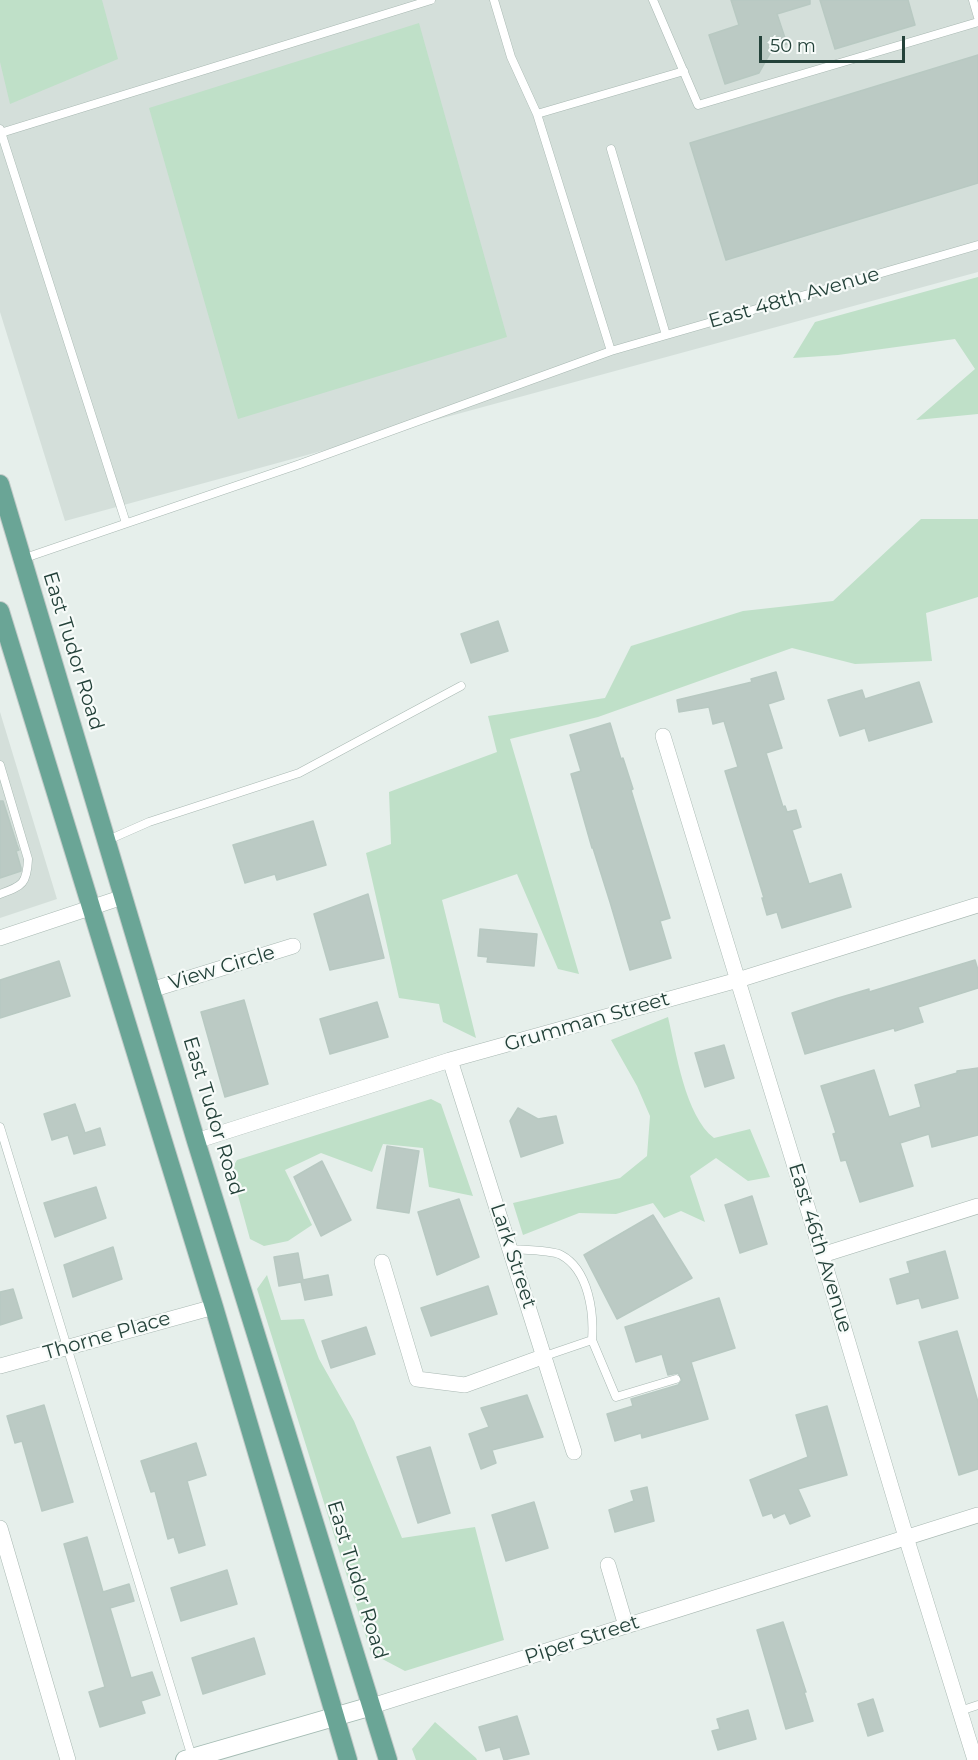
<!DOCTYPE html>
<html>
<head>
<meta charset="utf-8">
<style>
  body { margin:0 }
  #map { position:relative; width:978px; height:1760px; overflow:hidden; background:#e6efeb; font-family:Montserrat,sans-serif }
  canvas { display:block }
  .scale { position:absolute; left:759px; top:36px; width:146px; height:27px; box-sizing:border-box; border:3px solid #24423a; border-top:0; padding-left:8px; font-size:18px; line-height:21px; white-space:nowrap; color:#24423a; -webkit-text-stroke:4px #f7fbf9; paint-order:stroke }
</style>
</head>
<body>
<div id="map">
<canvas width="978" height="1760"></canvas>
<div class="scale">50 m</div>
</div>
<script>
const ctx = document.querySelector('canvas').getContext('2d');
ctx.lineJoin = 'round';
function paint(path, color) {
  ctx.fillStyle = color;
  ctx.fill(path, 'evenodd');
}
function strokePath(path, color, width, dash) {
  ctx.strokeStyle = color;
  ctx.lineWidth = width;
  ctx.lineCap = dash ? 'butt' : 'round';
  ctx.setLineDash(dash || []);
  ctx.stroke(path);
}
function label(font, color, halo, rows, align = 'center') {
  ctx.font = font + ' Montserrat,sans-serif';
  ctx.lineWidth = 4.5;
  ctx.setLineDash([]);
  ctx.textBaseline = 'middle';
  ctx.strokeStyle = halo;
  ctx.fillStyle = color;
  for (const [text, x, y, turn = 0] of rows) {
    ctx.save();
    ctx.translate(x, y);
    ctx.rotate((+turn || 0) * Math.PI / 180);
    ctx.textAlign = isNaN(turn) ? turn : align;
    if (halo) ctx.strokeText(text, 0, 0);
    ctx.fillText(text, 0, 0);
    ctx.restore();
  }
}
const built = new Path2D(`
  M0 0H978V272L65 521 0 312Z
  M0 712 57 899 0 918Z`);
const green = new Path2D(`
  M0 0H102L118 59 10 104 0 62Z
  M419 23 507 337 238 419 149 108Z
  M978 277V414L916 420 975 369 955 339 838 355 793 358 815 322Z
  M921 519H978V597L926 613 932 661 855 664 792 648 598 717 510 739 579 974 558 969 517 874 442 900 476 1038 443 1022 439 1004 399 998 366 853 391 844 389 792 497 752 488 716 605 698 631 646 743 611 833 601Z
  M668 1017C676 1051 685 1116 714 1138L750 1129 770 1177 748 1181 716 1158 690 1176 705 1222 681 1211 664 1218 653 1203 616 1214 579 1213 523 1235 513 1203 620 1178 647 1156 650 1116 637 1086 611 1040Z
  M431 1099 441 1104 473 1196 429 1187 423 1148 383 1144 372 1172 321 1153 285 1170 312 1225 288 1241 264 1246 250 1239 231 1170 237 1160Z
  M267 1275 281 1320 304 1319 319 1359 354 1421 402 1538 475 1527 504 1640 405 1671 371 1653 257 1289Z
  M435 1722 476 1758 477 1760H416L412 1749Z`);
const building = new Path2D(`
  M731 0H810V4L777 14 787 44 773 48 759 73 725 84 709 35 739 25Z
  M820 0H908L915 25 835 49Z
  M978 55V183L726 260 690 143Z
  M498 621 508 651 471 663 461 634Z
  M776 672 784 699 768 704 782 748 766 753 783 807 785 806 787 812 796 810 801 827 792 830 809 884 841 874 851 907 782 928 777 912 767 915 762 898H764L725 771 738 767 724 721 713 724 709 707 679 712 677 700 752 682 751 679Z
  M919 682 932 722 869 741 865 728 840 736 828 700 862 690 865 699Z
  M610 723 621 759 623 758 633 789 631 790 670 918 660 921 671 958 630 970 610 902 593 848H592L571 774 581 771 570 735Z
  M0 801H3L17 845 19 850 16 851 21 868V871L0 878Z
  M313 821 326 865 277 880 275 874 245 883 233 845Z
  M368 894 384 958 330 970 314 914Z
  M480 929 537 934 534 966 487 962 488 957 478 956Z
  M975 960 978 970V988L918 1007 923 1022 895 1031 894 1028 805 1054 792 1013 838 998 869 989V992Z
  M59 961 70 996 0 1018V980Z
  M244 1000 268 1084 225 1097 201 1012Z
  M377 1002 388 1037 330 1054 320 1019Z
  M724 1045 734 1078 705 1087 695 1053Z
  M978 1068V1135L932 1147 929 1134 900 1143 913 1186 860 1202 846 1160 841 1161 833 1134 836 1133 821 1086 874 1070 889 1117 921 1107 915 1085 957 1073V1071Z
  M75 1104 85 1133 100 1128 105 1145 74 1154 68 1135 52 1140 44 1114Z
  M518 1108 538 1119 556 1116 563 1143 521 1157 510 1121Z
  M387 1146 419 1151 409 1213 377 1208Z
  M322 1161 351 1220 321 1236 294 1177Z
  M96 1187 106 1218 55 1237 44 1203Z
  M752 1196 767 1244 740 1253 725 1205Z
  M459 1199 479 1257 437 1275 418 1212Z
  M653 1215 692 1278 617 1319 584 1255Z
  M113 1247 122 1279 73 1297 64 1265Z
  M945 1251 958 1298 922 1308 919 1298 897 1304 890 1279 910 1273 907 1262Z
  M298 1253 303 1280 328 1275 332 1295 305 1300 301 1282 279 1286 274 1257Z
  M488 1286 497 1314 431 1336 421 1308Z
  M13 1289 22 1318 0 1325V1292Z
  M719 1298 735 1348 691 1362 708 1419 642 1438 641 1433 615 1441 607 1414 633 1406 631 1399 678 1385 682 1380 678 1373 668 1375 662 1354 636 1362 625 1327Z
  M366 1327 375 1354 331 1368 322 1341Z
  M957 1331 978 1402V1469L959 1475 919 1342Z
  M527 1395 543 1437 492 1450 496 1463 481 1469 469 1434 489 1427 481 1408Z
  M44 1405 73 1502 42 1511 22 1441 15 1443 7 1416Z
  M827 1406 847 1475 798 1489 810 1516 790 1524 785 1513 774 1518 772 1513 763 1516 750 1480 808 1457 796 1415Z
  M196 1443 206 1475 187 1481 205 1545 179 1553 174 1537 168 1539 155 1491 151 1492 141 1461Z
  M430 1447 450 1513 418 1523 397 1457Z
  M647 1487 654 1521 615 1532 609 1510 634 1501 631 1491Z
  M534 1502 548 1548 506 1561 492 1515Z
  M87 1537 103 1592 129 1584 134 1601 110 1608 131 1678 152 1672 160 1695 141 1701 145 1713 100 1727 89 1692 105 1687 64 1544Z
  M227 1570 237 1604 181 1621 171 1588Z
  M783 1622 806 1692H804L813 1721 786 1729 757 1630Z
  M254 1638 265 1674 203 1694 192 1658Z
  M873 1699 883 1731 868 1736 858 1704Z
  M748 1710 756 1739 718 1750 712 1731 720 1729 717 1719Z
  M517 1716 529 1754 504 1760 500 1747 486 1751 479 1727Z`);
const lane = new Path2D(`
  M653 0 698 105 978 22
  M973 0 978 17
  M537 114 684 71
  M0 129 126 523
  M1 133 431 0
  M611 149 666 335
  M611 351 978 245
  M22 559 300 464 611 351 537 114 511 57 494 0
  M0 765 28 859C27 883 23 886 0 894
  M108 840 149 822 299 773 461 686
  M0 1127 192 1757
  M510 1249C523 1250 551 1250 561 1255 589 1270 594 1313 592 1340
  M545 1356 592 1340 616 1397 676 1379
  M960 1711 978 1705`);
const street = new Path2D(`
  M663 736 822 1255 906 1537 975 1760
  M0 938 123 897
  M151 990 293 946
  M450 1060 574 1452
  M196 1141 450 1060 738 980 978 905
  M822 1255 978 1206
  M382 1262 417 1379 465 1385 545 1356
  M0 1366 214 1307
  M0 1528 68 1760
  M608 1565 626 1626
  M372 1706 978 1515`);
const secondary = new Path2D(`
  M185 1760 372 1706`);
const primary = new Path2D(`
  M0 484 196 1141 388 1760
  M0 611 214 1307 348 1760`);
const streetNames = [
  ["East 48th Avenue",794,298,-16],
  ["East Tudor Road",73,651,73],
  ["View Circle",222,968,-17],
  ["Grumman Street",587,1022,-16],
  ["East Tudor Road",213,1116,73],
  ["East 46th Avenue",820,1248,73],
  ["Lark Street",513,1256,72],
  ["Thorne Place",107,1336,-16],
  ["East Tudor Road",357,1580,73],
  ["Piper Street",582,1640,-18]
];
paint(built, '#d4dfda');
paint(green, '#bfe0c8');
paint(building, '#bbcac4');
strokePath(building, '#b8c9c2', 1.5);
strokePath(lane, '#a8b8b2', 9);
strokePath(street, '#a8b8b2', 16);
strokePath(secondary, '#a4bbb3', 20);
strokePath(primary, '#c2cac8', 20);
strokePath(lane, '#fff', 8);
strokePath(street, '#fff', 15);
strokePath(secondary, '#fff', 18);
strokePath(primary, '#6aa596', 18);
label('20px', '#24423a', '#f7fbf9', streetNames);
</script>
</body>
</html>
